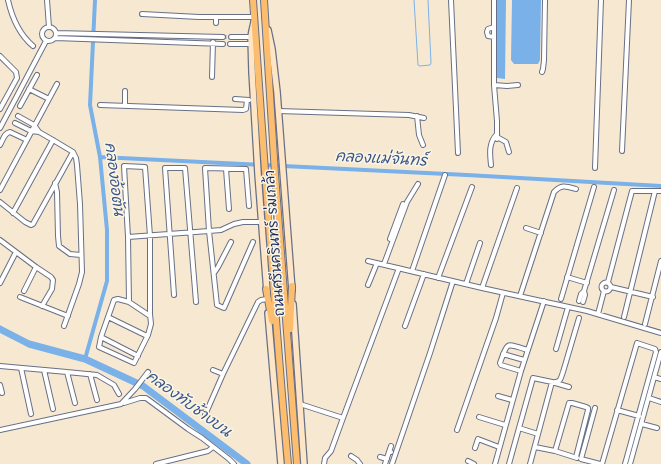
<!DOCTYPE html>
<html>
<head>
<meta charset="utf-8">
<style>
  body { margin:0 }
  canvas { display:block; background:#f7e9d1 }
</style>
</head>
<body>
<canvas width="661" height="464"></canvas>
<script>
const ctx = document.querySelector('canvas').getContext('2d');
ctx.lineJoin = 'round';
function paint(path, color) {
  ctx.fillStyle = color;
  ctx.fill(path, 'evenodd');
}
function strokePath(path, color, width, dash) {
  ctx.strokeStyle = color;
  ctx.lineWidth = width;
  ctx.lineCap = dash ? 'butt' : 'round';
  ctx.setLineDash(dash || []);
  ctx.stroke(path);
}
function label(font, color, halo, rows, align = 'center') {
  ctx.font = font + ' Mynerve,"Playpen Sans Thai",sans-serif';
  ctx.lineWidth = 3;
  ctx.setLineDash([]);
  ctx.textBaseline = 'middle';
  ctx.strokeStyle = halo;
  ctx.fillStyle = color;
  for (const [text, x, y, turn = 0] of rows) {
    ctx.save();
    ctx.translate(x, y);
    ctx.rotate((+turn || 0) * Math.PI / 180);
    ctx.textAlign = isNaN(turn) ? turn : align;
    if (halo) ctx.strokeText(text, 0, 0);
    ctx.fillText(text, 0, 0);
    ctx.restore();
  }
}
const water = new Path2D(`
  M496 0H506L505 79 497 78Z
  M512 0H541L540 60 538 64H514L511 60Z`);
const stream = new Path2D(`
  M414 0 418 65 420 66 430 65 431 63 428 0`);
const canal = new Path2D(`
  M100 157 467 175 661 186
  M85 359 107 281V230L100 157 90 105 95 0`);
const river = new Path2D(`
  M0 329 29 344 85 359 143 386 247 464`);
const streetTunnel = new Path2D(`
  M223 37H231`);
const street = new Path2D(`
  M8 0C12 18 19 34 33 46
  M47 0 49 27
  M451 0 458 153
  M494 0V85L497 121V139
  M142 14 199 17H254
  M216 17V23
  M42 34a7 7 0 1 1 14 0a7 7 0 1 1-14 0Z
  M56 33 223 37
  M231 37H252
  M494 37 488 36 487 32 488 29 494 27
  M55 38 223 44
  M230 44H252
  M0 56 16 72 17 78 0 109
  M542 72 543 69 544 60 545 0
  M212 77 213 42
  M494 85 507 86 518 85
  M29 89 49 99
  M235 99 249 100
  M100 105 243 110 246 109 247 100
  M20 106 37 75
  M125 106V91
  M278 111 409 115 424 118
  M18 116 34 125 39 132
  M417 116 419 135 423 145
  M15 123 31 131 39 132 53 140 73 152 76 158 77 165 80 204 82 272 79 284 64 326
  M0 128 46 41
  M497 137 506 142 509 152
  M0 145C3 140 4 133 10 132L27 140
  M622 151 629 0
  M491 165C490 155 488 143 497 134
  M595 168 601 0
  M226 169 229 209
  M55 183 57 192 58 236 59 246 70 254 81 255
  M0 190 57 84
  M0 202 25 222 31 225 33 224 73 152
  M249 206 246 169 205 168 209 231 217 305 224 308 253 242
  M13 213 53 140
  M526 228 541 233
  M128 237 129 302 150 316
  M390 239 403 204
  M0 240 36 267 24 291
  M368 261 482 288 587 311 661 333
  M384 264 407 202 418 184
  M36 267 51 277 53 280 52 289 42 306
  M412 271 445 175
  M214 273 218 267 231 242
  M567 277 587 283
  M438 278 472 187
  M608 282 632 191H661
  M601.5 287a4.5 4.5 0 1 1 9 0a4.5 4.5 0 1 1-9 0Z
  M0 283 16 252
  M466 284 480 243
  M368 285 377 263
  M611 287 653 297
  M482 288 517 188
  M584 291 614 190
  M174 295 165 168H185L196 302
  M520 296 554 192C561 184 566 186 576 189
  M20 297 68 316
  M561 299 594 187
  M579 301 581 294 584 291 585 295 583 302
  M129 302 118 299 114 300 101 337 138 356
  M598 314 604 291
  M108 317 147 336
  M624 317 655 191
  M645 324 661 261
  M405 326 424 274
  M101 337 99 347 134 363 148 335 151 324 150 314V236L145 167 124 166 128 237 209 231 221 230 234 224 243 222H261
  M556 349 568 307
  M503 354 524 360
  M0 366 67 372 97 375 114 385 119 394
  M21 368 31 414
  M44 370 53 409
  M213 370 223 374
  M521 371 501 365 500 363C508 340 506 344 528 350
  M67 372 75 403
  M90 374 97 400
  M654 377 661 379
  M555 382C561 382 561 377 563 372L579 318
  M0 385 2 393
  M498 396 512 400
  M649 398 661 402
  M124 403 140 398H146L188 429 202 438 229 459 234 464
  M300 404 343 418
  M595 408 581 459 600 464
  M617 410 639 416
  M205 415 223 374 258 302 261 300 267 299
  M479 417 505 425
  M642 424 657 428
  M519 428 533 378 552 382 569 387
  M0 430 121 404 135 389 148 372
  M457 430 496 318 503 293
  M391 446 389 452H391
  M535 447 555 451 577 458
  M475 448 478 439 499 447
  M555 451 569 403H572L586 407 588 408V410L576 457
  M351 456 357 460 360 464
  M380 457 387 459
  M468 461 474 464
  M156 464 208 451 213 447
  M324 464 325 458 331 451 343 418 399 268
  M385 464 389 452
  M392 464 430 353 453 281
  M495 464 521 371 544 301
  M509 464 519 428 538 434
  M530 464 552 382
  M602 464 637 343 655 349 656 352 625 464
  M630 464 661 352`);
const secondary = new Path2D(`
  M254 22 252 31 251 37 252 72 258 174 267 292
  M268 30 272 49 277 92 292 290
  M293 304 304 464
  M268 313 281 464`);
const primary = new Path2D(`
  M253 0C264 155 274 310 288 464
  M264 0 275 174 297 464
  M266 289 272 321
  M290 329 292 286`);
const streetNames = [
  ["ถนนศรีนครินทร์-ร่มเกล้า",276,243,-94]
];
const waterNames = [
  ["คลองแม่จันทร์",381,160,3],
  ["คลองอ้อตัน",113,179,83],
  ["คลองทับช้างบน",188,405,36]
];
paint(water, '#7ab1e9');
strokePath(stream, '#7ab1e9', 1);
strokePath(canal, '#7ab1e9', 4);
strokePath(river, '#7ab1e9', 7);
strokePath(streetTunnel, '#cbc4ba', 4, [4, 2]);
strokePath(street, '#687086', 6);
strokePath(secondary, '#687086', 8);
strokePath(primary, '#687086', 8);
strokePath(street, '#fff', 4);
strokePath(secondary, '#fee5c5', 5.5);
strokePath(primary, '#fcbd6f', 6);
label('14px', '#1b2f5e', '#fcf5e5', streetNames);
label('italic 15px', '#385688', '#fcf5e5', waterNames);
</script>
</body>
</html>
